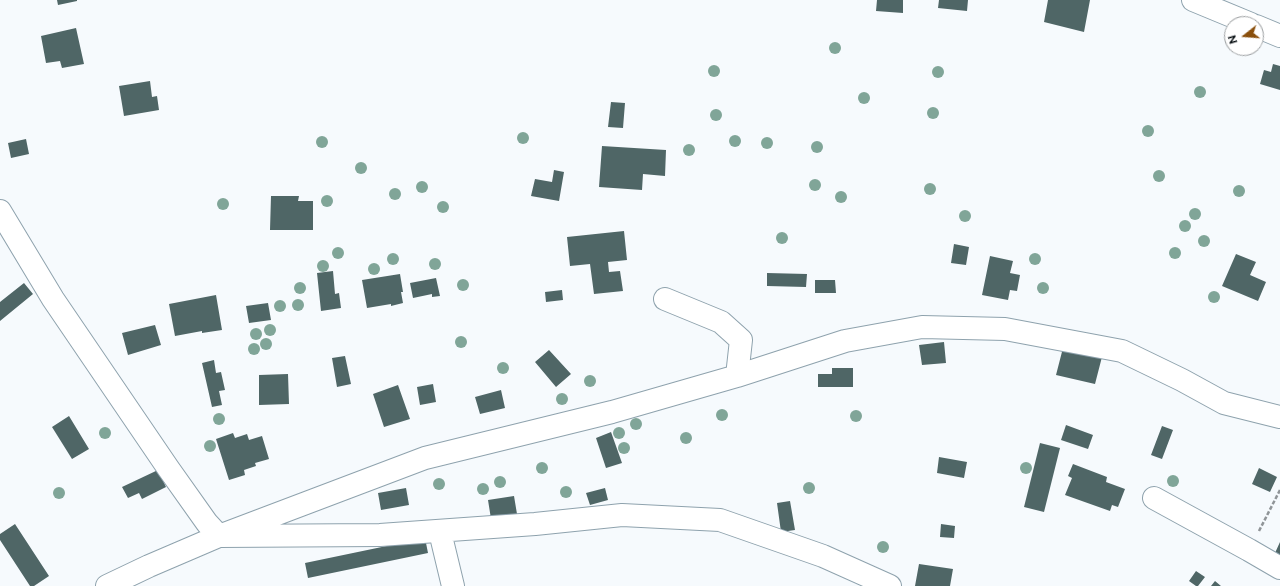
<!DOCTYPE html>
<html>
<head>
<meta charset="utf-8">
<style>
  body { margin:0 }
  #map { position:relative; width:1280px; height:586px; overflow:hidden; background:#f6fafd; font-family:Raleway,sans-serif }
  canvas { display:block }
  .north { position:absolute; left:1224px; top:16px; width:40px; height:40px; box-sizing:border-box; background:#fff; border:1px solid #9c9fa1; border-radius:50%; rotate:253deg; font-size:11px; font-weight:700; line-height:16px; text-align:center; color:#080f13 }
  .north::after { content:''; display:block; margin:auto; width:14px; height:18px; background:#8a4f0c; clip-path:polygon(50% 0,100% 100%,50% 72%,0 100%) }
</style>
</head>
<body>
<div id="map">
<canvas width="1280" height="586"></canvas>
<div class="north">N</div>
</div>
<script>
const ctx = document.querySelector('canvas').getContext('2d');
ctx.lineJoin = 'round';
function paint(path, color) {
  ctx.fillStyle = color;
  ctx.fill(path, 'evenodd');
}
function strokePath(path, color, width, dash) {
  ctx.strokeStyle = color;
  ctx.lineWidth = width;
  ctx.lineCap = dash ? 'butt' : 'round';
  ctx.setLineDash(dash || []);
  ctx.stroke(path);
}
const building = new Path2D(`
  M57 0H77V1L58 5Z
  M877 0H903V13L876 11Z
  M939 0H968L967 11 938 8Z
  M1048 0H1090L1084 32 1044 22Z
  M76 28 84 64 62 68 60 61 46 63 41 36Z
  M1273 64 1280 66V90L1260 84 1264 70 1271 72Z
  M150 81 152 97 157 96 159 110 124 116 119 86Z
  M611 102 625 103 623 128 608 127Z
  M26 139 29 154 11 158 8 143Z
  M602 146 666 150 665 176 643 174 642 190 599 187Z
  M554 170 564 172 559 201 531 196 535 179 552 182Z
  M271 196H299L298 201H313V230H270Z
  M624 231 627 260 608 262 609 272 620 271 623 291 594 294 590 264 570 266 567 237Z
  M954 244 969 247 966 265 951 263Z
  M1236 254 1256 262 1250 275 1266 282 1258 301 1222 286Z
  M990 256 1013 261 1010 273 1020 275 1017 291 1010 290 1008 300 982 295Z
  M333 271 335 294 339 293 341 308 321 311 317 273Z
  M767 273 807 274 806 287 767 286Z
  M400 274 403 292H401L403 303 391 306V304L367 308 362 280Z
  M436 278 440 296 432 297V294L413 298 410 283Z
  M815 280H835L836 293H815Z
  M24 283 33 294 0 321V302Z
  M562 290 563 300 546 302 545 292Z
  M216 295 222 330 202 333V331L175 336 169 304Z
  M268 303 271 320 249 323 246 306Z
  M155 325 161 345 128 355 122 333Z
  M944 342 946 363 922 365 919 345Z
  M1064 344 1103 353 1095 384 1056 375Z
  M549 350 571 374 556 387 535 362Z
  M345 356 351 384 337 387 332 358Z
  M214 360 216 373 221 372 225 390 219 391 222 405 212 407 202 363Z
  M832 368H853V387H818V374H832Z
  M288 374 289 404 259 405V375Z
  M433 384 436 402 420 405 417 387Z
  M398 385 410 419 384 427 373 394Z
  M501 390 505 408 480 414 475 397Z
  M69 416 89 449 72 459 52 427Z
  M1066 425 1093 435 1088 449 1061 440Z
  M1162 426 1173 430 1162 459 1151 455Z
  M611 432 622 463 606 468 596 438Z
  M233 433 235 438 247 434 249 440 262 436 269 459 255 463 256 466 244 470 245 475 229 480 216 439Z
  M1040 443 1060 448 1044 512 1024 507Z
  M939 457 967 462 964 478 937 473Z
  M1073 464 1107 477 1106 482 1125 489 1118 507 1112 505 1110 511 1065 495 1072 478 1068 476Z
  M1259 468 1277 477 1270 492 1252 484Z
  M158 470 166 487 142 499 139 493 128 498 122 487Z
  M406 488 409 505 381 510 378 493Z
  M605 488 608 500 590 505 586 493Z
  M514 496 517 514 491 519 488 500Z
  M790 501 795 530 781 532 777 503Z
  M15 524 49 576 34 586H30L0 540V534Z
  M941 524 955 526 954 538 940 537Z
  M425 538 428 553 308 578 305 563Z
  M1280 542V556L1275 553Z
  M919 564 953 569 950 586H915Z
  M1196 571 1205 577 1198 586H1196L1189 581Z
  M1215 581 1221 586H1211Z`);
const path = new Path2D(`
  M1259 531 1280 490`);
const minor = new Path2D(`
  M1193 0 1251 24
  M1256 26 1280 36
  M0 211 53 299 168 468 207 523 219 536 380 535 535 524 622 515 720 520 823 556 890 586
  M665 299 721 322 741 340 737 376
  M1154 498 1249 550 1280 568
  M440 532 453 586
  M107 586 149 566 219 536 425 458 612 412 737 376 845 341 922 327 1005 329 1122 351 1182 380 1224 403 1280 417`);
const trees = [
  [835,48],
  [714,71],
  [938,72],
  [1200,92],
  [864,98],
  [933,113],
  [716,115],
  [1148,131],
  [523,138],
  [735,141],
  [322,142],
  [767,143],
  [817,147],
  [689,150],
  [361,168],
  [1159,176],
  [815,185],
  [422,187],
  [930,189],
  [1239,191],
  [395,194],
  [841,197],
  [327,201],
  [223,204],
  [443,207],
  [1195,214],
  [965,216],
  [1185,226],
  [782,238],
  [1204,241],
  [338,253],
  [1175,253],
  [393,259],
  [1035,259],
  [435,264],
  [323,266],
  [374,269],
  [463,285],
  [300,288],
  [1043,288],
  [1214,297],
  [298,305],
  [280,306],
  [270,330],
  [256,334],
  [461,342],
  [266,344],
  [254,349],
  [503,368],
  [590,381],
  [562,399],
  [722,415],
  [856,416],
  [219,419],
  [636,424],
  [105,433],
  [619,433],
  [686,438],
  [210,446],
  [624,448],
  [542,468],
  [1026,468],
  [1173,481],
  [500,482],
  [439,484],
  [809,488],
  [483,489],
  [566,492],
  [59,493],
  [883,547]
];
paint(building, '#4f6666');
strokePath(minor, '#8ea2ad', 24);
strokePath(path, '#909598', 2.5, [4, 2]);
strokePath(minor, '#fff', 22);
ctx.fillStyle = '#80a598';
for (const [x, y] of trees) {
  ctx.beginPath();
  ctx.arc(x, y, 6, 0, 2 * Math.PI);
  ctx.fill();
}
</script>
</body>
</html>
